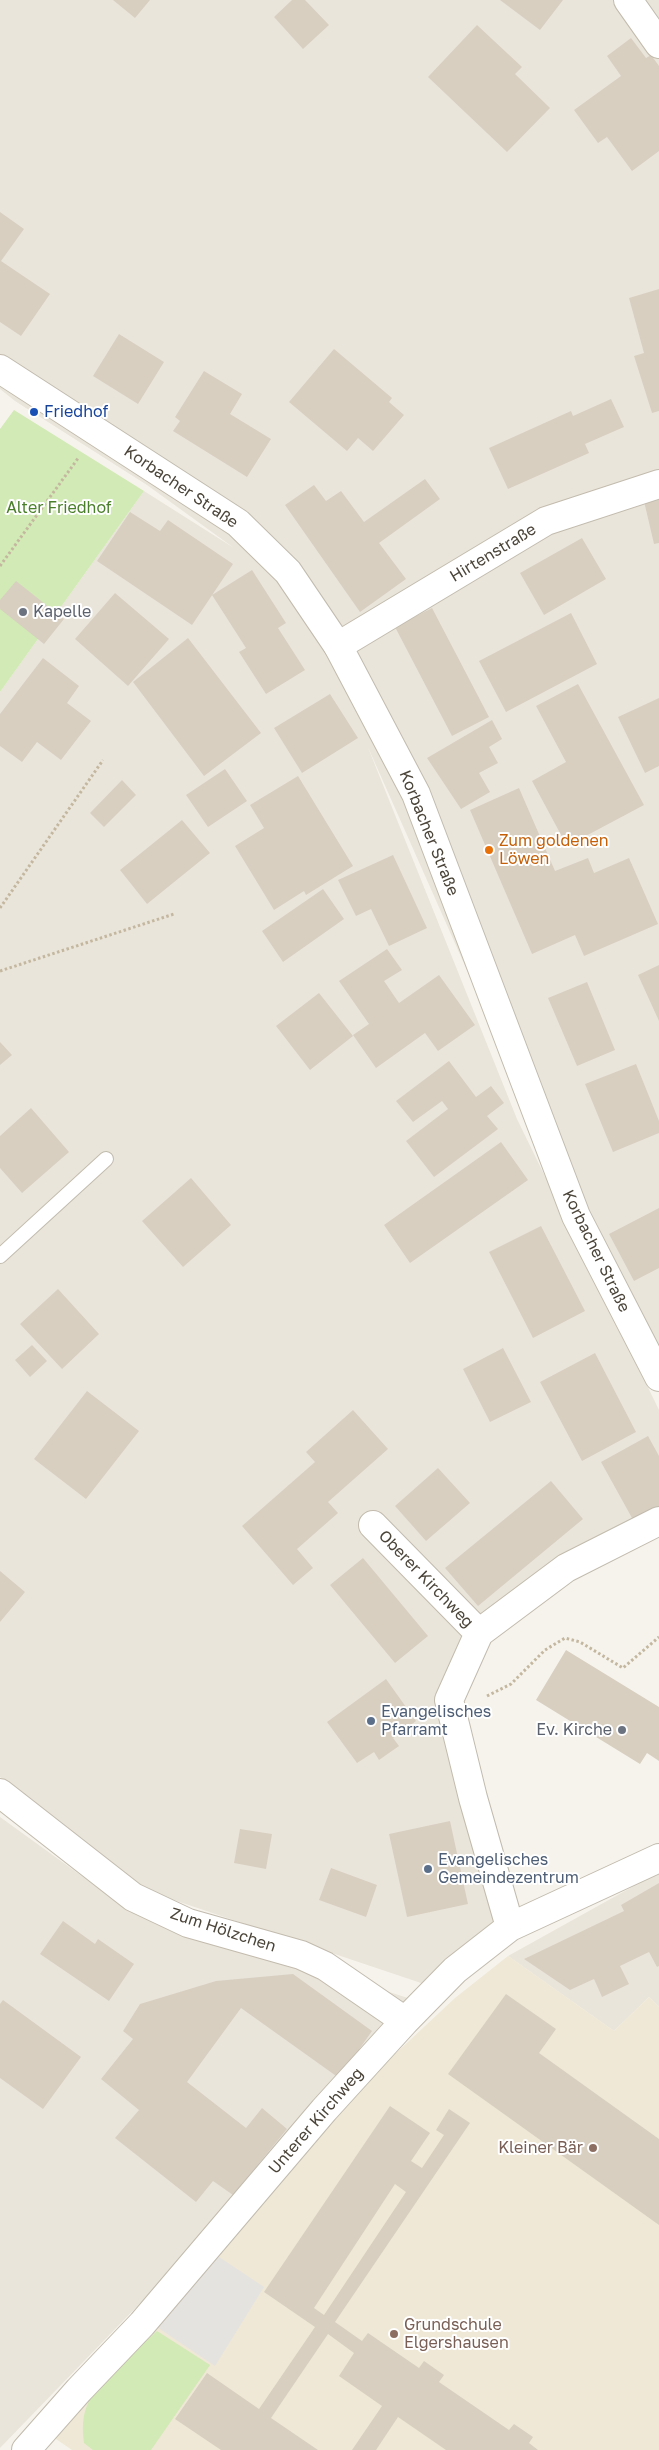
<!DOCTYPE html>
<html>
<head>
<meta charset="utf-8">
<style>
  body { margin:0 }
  canvas { display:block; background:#f6f3ec }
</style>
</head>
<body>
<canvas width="659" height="2450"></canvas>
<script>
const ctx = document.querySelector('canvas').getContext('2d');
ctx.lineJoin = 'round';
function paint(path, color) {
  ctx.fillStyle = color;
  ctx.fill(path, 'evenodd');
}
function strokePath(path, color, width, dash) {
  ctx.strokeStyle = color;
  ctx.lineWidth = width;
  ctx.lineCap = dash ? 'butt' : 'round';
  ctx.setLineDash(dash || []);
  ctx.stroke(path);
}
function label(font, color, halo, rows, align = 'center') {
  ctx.font = font + ' "Golos Text",sans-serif';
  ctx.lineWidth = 4;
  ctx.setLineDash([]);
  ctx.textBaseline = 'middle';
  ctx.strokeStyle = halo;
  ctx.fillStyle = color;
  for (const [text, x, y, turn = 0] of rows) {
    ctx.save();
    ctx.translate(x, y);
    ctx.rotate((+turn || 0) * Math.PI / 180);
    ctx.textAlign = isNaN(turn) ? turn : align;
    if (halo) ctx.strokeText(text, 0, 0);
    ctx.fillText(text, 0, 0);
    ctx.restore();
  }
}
const residential = new Path2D(`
  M0 0H659V1377L576 1216 367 745 517 1119 659 1410V1517L482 1619 437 1704 498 1921 424 1984 138 1888 0 1777V692L144 491 234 548 147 485 15 401 0 389Z
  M0 1817 126 1908 411 1999 234 2206 0 2448Z
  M659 1872V2007L649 1997 614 2031 508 1956Z`);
const education = new Path2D(`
  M508 1956 614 2031 649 1997 659 2007V2450H72L40 2428 394 2055 455 1998Z`);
const green = new Path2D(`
  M14 410 144 491 0 692V429Z
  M157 2331 210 2365 151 2450H93L84 2443C82 2429 82 2415 89 2401 101 2379 138 2349 157 2331Z`);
const parking = new Path2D(`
  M216 2255 264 2287 215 2366 157 2327Z`);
const building = new Path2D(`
  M113 0H150L135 18Z
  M292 0H305L329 25 303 49 274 17Z
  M500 0H563L540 30Z
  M477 25 522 67 515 74 550 108 507 152 428 77Z
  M631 38 646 58 651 55 659 66V151L632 171 607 137 598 143 574 110 621 76 607 56Z
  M0 212 24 229 1 261 50 294 21 336 0 322Z
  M659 289V411L652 413 634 356 644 353 629 298Z
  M119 334 164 362 138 404 93 376Z
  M334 349 392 398 389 402 404 415 373 451 358 438 347 451 289 402Z
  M204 371 242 394 230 414 271 439 247 477 173 431 180 421 175 417Z
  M611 399 624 427 585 444 589 453 508 489 489 448 571 411 573 416Z
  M425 479 440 499 379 543 406 579 360 612 285 505 314 485 326 501 341 491 364 522Z
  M659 493V543L654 544 643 497Z
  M130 512 160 531 168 520 233 564 192 625 97 561Z
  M582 538 606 579 544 615 520 573Z
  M252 570 286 623 278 628 305 670 266 694 239 652 246 648 212 595Z
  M16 581 64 619 44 644 0 609V600Z
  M115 593 169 639 128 686 75 639Z
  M432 608 489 717 452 736 395 627Z
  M571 613 597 664 506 712 479 661Z
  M188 638 261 733 204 776 133 682Z
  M43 658 79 686 67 703 91 721 61 760 37 742 22 762 0 746V714Z
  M578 684 644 805 567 846 532 781 566 762 536 706Z
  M330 694 358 738 302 773 274 728Z
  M659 698V766L645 773 618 717Z
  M492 720 502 739 489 747 498 763 479 773 490 792 461 809 427 758Z
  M225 769 247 801 208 827 186 795Z
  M298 776 353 866 306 895 304 891 274 910 235 846 264 828 250 805Z
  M122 780 136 795 104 827 90 813Z
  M519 788 555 871 588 858 594 873 629 858 658 924 584 956 575 935 532 954 470 810Z
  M182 820 210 853 147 904 120 870Z
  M393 855 427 928 389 946 371 909 356 916 338 880Z
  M323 889 344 919 283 962 262 931Z
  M387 949 402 970 384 981 399 1003 439 975 475 1025 438 1051 425 1033 376 1068 353 1035 369 1024 339 981Z
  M659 965V1021L638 975Z
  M587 982 615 1050 577 1066 548 998Z
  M319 993 353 1036 310 1070 276 1026Z
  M0 1042 12 1055 0 1065Z
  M449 1061 476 1097 491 1086 504 1103 487 1116 498 1129 434 1177 406 1141 448 1109 442 1101 413 1122 396 1101Z
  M636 1064 659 1121V1133L613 1152 585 1084Z
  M31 1108 69 1152 22 1193 0 1168V1136Z
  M501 1142 528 1180 410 1263 384 1225Z
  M191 1178 231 1225 183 1267 142 1221Z
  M659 1208V1268L634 1281 609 1234Z
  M541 1226 585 1311 533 1338 489 1252Z
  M58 1289 99 1334 62 1369 20 1324Z
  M32 1345 47 1361 30 1377 15 1360Z
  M503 1348 531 1402 490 1422 463 1369Z
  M595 1353 636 1432 582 1461 540 1382Z
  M87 1391 139 1431 86 1499 34 1459Z
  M353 1410 388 1449 328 1502 338 1513 297 1549 313 1568 293 1585 242 1526 315 1462 306 1452Z
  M648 1436 659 1456V1514L637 1527 601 1462Z
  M438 1468 470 1503 426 1541 395 1506Z
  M551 1481 583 1519 478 1606 445 1568Z
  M363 1558 428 1636 395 1663 330 1585Z
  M0 1571 25 1592 0 1622Z
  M566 1650 659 1707V1761L647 1753 640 1764 536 1700Z
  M386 1679 416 1721 393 1738 399 1746 379 1760 374 1752 357 1763 327 1722Z
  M450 1821 468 1904 407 1917 389 1834Z
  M240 1829 272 1834 266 1869 234 1863Z
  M331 1868 377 1885 366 1917 319 1900Z
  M659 1883V1966L657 1967 649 1952 620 1966 629 1984 602 1997 594 1979 570 1990 524 1959 624 1911 621 1905Z
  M63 1921 95 1944 98 1939 134 1964 109 2001 40 1954Z
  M293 1974 372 2031 339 2078 241 2008 187 2082 246 2128 262 2108 287 2129 233 2195 213 2181 196 2202 115 2138 139 2110 101 2079 133 2039 123 2031 140 2004 216 1981Z
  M506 1994 556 2029 539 2053 659 2139V2225L448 2074Z
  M3 2000 81 2057 43 2109 0 2078V2004Z
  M390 2106 430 2133 411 2161 422 2168 444 2135 436 2130 449 2109 470 2123 335 2322 362 2341 368 2333 419 2368 424 2361 444 2375 439 2382 509 2430 514 2424 533 2437 529 2443 538 2450H446L398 2417 376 2450H352L382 2406 339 2376 354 2353 328 2334 271 2418 318 2450H221L175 2419 207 2373 259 2409 315 2327 264 2292ZM395 2184 406 2192 324 2315 314 2308Z`);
const path = new Path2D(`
  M0 566 79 457
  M0 908 103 760
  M0 971 174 914
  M487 1696 511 1684 545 1650 565 1638 580 1642 623 1668 659 1637`);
const service = new Path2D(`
  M0 1256 106 1159`);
const minor = new Path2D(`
  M628 0 659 44
  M338 646 546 521 659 484
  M373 1525 479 1633
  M0 1793 133 1897 188 1923 301 1955 325 1966 405 2021
  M510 1927 473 1798 449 1700 479 1633 566 1568 659 1521
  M26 2450 79 2390 142 2324 324 2110 405 2021 455 1970 510 1927 659 1858`);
const tertiary = new Path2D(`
  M0 369 238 523 288 572 338 646 416 794 576 1216 659 1377`);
const markers = [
  [34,412,5,"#1a4fb4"],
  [23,612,5,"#6b7280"],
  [489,850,5,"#e8710a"],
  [371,1721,5,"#5c6f8a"],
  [622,1730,5,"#6b7280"],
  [428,1869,5,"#5c6f8a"],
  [593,2148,5,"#8d6e63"],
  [394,2334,5,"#8d6e63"]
];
const transitNames = [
  ["Friedhof",44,412]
];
const streetNames = [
  ["Korbacher Straße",181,487,34],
  ["Hirtenstraße",493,553,-31],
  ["Korbacher Straße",429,833,68],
  ["Korbacher Straße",596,1251,64],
  ["Oberer Kirchweg",426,1579,46],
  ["Zum Hölzchen",223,1930,18],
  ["Unterer Kirchweg",316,2121,-49]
];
const parkNames = [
  ["Alter Friedhof",59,508]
];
const worshipNames = [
  ["Kapelle",33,612],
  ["Ev. Kirche",612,1730,"right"]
];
const foodNames = [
  ["Zum goldenen",499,841],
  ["Löwen",499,859]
];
const serviceNames = [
  ["Evangelisches",381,1712],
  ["Pfarramt",381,1730],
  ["Evangelisches",438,1860],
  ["Gemeindezentrum",438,1878]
];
const educationNames = [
  ["Kleiner Bär",583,2148],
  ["Grundschule",404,2325,"left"],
  ["Elgershausen",404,2343,"left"]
];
paint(residential, '#eae5da');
paint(education, '#efe8d6');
paint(green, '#d2eab5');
paint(parking, '#e5e3e0');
paint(building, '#d8cfc1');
strokePath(service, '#c2bbae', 16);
strokePath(minor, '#c2bbae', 30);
strokePath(tertiary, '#c2bbae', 30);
strokePath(path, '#c4b79f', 3, [2.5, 2.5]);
strokePath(service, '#fff', 14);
strokePath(minor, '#fff', 28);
strokePath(tertiary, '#fff', 28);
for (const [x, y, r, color] of markers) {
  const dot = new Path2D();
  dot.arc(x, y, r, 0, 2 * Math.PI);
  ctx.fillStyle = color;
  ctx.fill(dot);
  strokePath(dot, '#fff', 2);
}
label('16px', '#164399', '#fff', transitNames, 'left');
label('16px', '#4b4439', '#fff', streetNames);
label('16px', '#4a7f2a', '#fff', parkNames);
label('16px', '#5b616d', '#fff', worshipNames, 'left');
label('16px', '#c56008', '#fff', foodNames, 'left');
label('16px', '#4e5e75', '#fff', serviceNames, 'left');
label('16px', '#785e54', '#fff', educationNames, 'right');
</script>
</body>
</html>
